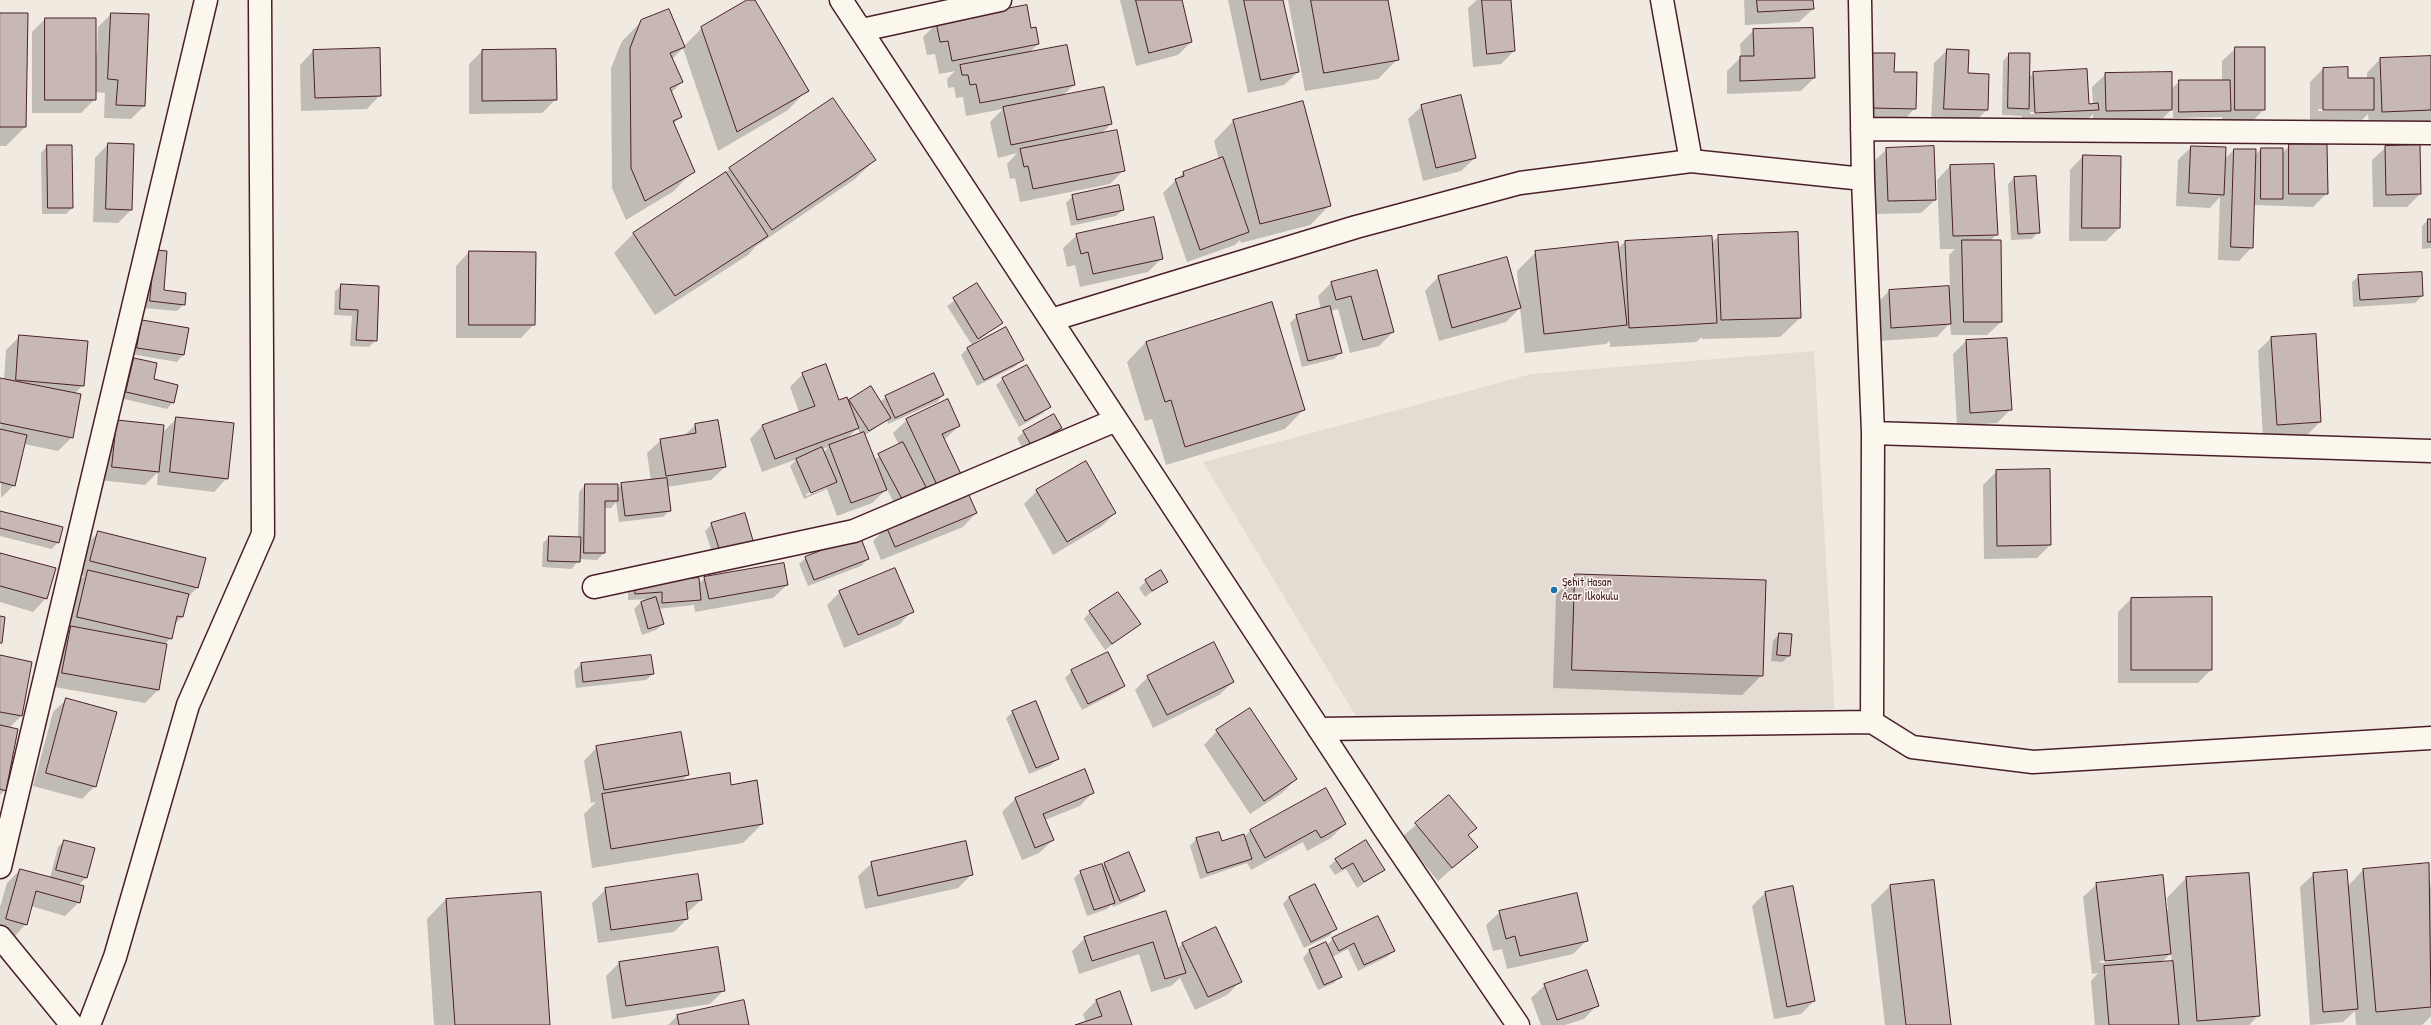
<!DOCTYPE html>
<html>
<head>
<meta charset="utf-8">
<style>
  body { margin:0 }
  canvas { display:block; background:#f0eae0 }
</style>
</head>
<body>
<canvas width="2431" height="1025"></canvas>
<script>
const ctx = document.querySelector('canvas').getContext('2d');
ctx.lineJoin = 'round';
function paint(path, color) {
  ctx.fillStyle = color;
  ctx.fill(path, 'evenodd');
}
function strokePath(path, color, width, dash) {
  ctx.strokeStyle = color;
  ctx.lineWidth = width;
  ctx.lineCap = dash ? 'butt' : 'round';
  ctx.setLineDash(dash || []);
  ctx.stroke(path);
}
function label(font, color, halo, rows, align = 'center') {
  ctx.font = font + ' "Patrick Hand",sans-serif';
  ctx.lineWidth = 3;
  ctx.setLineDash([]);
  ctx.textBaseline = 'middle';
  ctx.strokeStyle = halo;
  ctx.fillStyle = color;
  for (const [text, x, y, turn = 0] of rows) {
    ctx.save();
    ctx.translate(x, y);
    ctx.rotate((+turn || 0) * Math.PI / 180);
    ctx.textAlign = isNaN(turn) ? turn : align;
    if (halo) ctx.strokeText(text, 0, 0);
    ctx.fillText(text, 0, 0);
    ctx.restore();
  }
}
const built = new Path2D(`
  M1814 351 1835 718 1363 728 1203 462 1532 374Z`);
const shadow = new Path2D(`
  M749 0H754L807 90 788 110 718 151 683 48 672 59 682 82 671 93 681 117 673 124 693 171 674 191 626 220 612 188 611 68 622 41 642 21 684 46 702 28Z
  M1120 0H1181L1191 42 1178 55 1136 66Z
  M1228 0H1282L1298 72 1284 85 1248 93Z
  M1288 0H1387L1398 59 1378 79 1305 91Z
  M1477 0H1510L1514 51 1501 64 1473 67 1468 8Z
  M1744 0H1812L1813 9 1799 22 1745 25Z
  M0 14 25 127 6 146H0Z
  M111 14 144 106 131 119 104 118 105 93 95 92V99L81 113H32V32L45 19 97 55 98 27Z
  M937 23 1030 29 1038 44 1029 53 1074 85 1062 96 1111 124 1100 135 1124 170 1110 184 1020 202 1015 178 1010 179 1007 164 1017 153 998 158 990 122 1003 109 966 116 963 97 956 98 954 87 948 88 947 79 955 71 939 74 935 54 927 55 923 37Z
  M1754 30 1814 78 1801 91 1727 94V71L1741 57 1740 44Z
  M2236 48 2264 109 2251 123H2222V117L2173 118V108L2158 123 2093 124V114L2084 123 2022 126V116L2002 115 2003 61 2009 54 2028 78 2034 73 2088 105 2093 104 2092 87 2106 74 2171 89 2180 81H2222V61ZM2076 110V112L2030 114V112Z
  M379 49 380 95 367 109 301 111 300 65 313 51Z
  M1947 50 1967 74 1987 110 1973 123 1931 122 1934 63Z
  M482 51 556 99 542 113 469 114V64Z
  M1873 54 1893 73 1915 108 1902 122 1859 121 1860 67Z
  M2431 57V119L2427 122 2369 125 2368 114 2359 123H2310V82L2323 69 2347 80 2367 79V73L2380 59ZM2318 109H2361V111H2318Z
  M1302 102 1330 205 1310 225 1241 243 1240 240 1235 245 1187 262 1163 193 1184 172 1219 160 1214 141 1233 121Z
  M1422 106 1475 158 1461 171 1423 181 1408 119Z
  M108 144 131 210 118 223 93 222 95 158Z
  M2290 145 2327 193 2313 207 2253 205 2252 247 2239 261 2218 260 2220 197 2210 208 2176 206 2178 160 2191 147 2224 159 2234 150H2255V155L2261 149H2282V154Z
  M47 146 72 208 66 214H42L41 153Z
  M2386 147 2420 194 2407 207H2373L2372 160Z
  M1887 149 1935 200 1921 213 1875 214 1873 162Z
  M2083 156 2119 228 2106 241H2069L2070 170Z
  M875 160 855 179 755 247 748 255 655 315 614 253 634 233 730 169Z
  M1950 166 1997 234 1990 241H2000L2001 322 1987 335H1951L1950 323 1937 337 1878 341 1876 304 1889 291 1950 287 1949 255 1955 249H1940L1937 180Z
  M2014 178 2038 232 2032 239 2011 240 2008 184Z
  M1073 196 1123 210 1116 216 1071 226 1066 203Z
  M2428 220H2431V248L2422 249V226Z
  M1077 235 1162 258 1148 272 1080 287 1075 265 1067 267 1063 248Z
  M1719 236 1800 318 1780 337 1702 339V337L1696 342 1610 347V341L1606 344 1525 353 1520 308 1506 322 1439 341 1425 291 1438 277 1506 258 1520 305 1517 271 1536 252 1617 249 1625 242 1711 243Z
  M469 252 534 324 521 338H456V266Z
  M148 258 163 291 184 304 177 311 144 308Z
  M1376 271 1393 332 1379 346 1350 353 1338 309 1330 311 1341 352 1334 359 1302 367 1290 323 1297 316 1321 310 1318 296 1331 283Z
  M2421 273 2422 296 2415 303 2353 307 2352 282 2359 276Z
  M342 285 378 287 376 340 369 347 350 346 352 316 334 315 335 291Z
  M976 285 1001 323 972 345 947 306Z
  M142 321 188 328 183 355 177 362 131 354 135 328Z
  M20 336 83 385 75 393 72 437 58 451 24 444 14 485 1 498 0 379 4 380 6 350Z
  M2272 337 2320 422 2307 435 2263 438 2258 351Z
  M1966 341 2011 409 1997 423 1957 426 1953 354Z
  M1146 342 1304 409 1285 429 1166 465 1152 419 1145 421 1127 362Z
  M967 349 1022 359 1016 366 977 386 961 355Z
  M134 359 173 402 167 409 120 398 127 366Z
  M803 374 839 401 880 402 886 397 943 395 937 402 888 424 887 420 864 436 874 460 899 445 893 433 907 420 959 426 944 440 960 474 895 505 887 489 872 503 837 516 827 489 804 499 790 466 797 459 762 472 750 439 763 425 799 412 790 387ZM857 429 861 434 845 440ZM829 447 823 452 822 449ZM826 486V488L806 496V494Z
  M1003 379 1049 407 1043 413 1019 427 996 385Z
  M176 419 227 478 214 492 157 485 158 472 145 485 99 480 117 421 163 432Z
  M695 425 725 467 711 480 667 487 670 510 663 517 619 522 616 502 611 508H604V553L597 560 579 559 572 569 542 567 543 543 549 537 578 538 579 492 585 485 617 489 622 484 651 481 647 453 661 440 684 436Z
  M1061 428 1054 435 1024 451 1017 438 1024 432Z
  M1997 471 2050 545 2037 558 1984 559 1983 485Z
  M1037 491 1115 513 1102 526 1053 555 1024 504Z
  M0 513 58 542 52 549 0 536Z
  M976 513 963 527 881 560 873 541 887 527Z
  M712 524 746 551 715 561 705 531Z
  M99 532 197 588 187 598 182 617 174 625 171 638 165 644 158 690 145 703 49 686 58 641 67 631 64 630 75 585 84 576 78 574 85 545Z
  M0 554 46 598 33 612 0 602Z
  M806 558 868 559 861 566 808 586 799 564Z
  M1575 575 1762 675 1742 695 1553 688 1556 595Z
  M705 578 787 585 773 598 695 612 694 605 658 609 663 624 656 630 642 635 634 609 641 602 653 599 628 600V590L634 584H698Z
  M1146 581H1167L1145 597 1139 588Z
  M840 592 912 611 899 625 844 648 827 605Z
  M2131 599 2211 670 2198 683H2118V612Z
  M1090 612 1139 624 1105 650 1084 619Z
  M1779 634 1789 656 1782 662 1771 661 1773 641Z
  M0 656 21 716 9 728 5 790 0 795Z
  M650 656 653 674 646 680 576 688 574 671 581 664Z
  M1072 671 1124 686 1117 692 1082 710 1065 678Z
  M1148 677 1233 682 1219 695 1153 728 1135 690Z
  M67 699 95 786 82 799 33 786 53 712Z
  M1013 712 1058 758 1051 765 1029 774 1006 718Z
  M1217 731 1296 779 1282 793 1250 814 1204 745Z
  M597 747 688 775 680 782 730 786 762 824 743 843 592 868 584 814 596 802 591 803 584 761Z
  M1085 771 1093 792 1080 806 1045 820 1053 840 1039 853 1022 860 1002 812 1015 799Z
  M1326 790 1345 824 1331 838 1307 851 1303 842 1251 870 1247 863 1200 879 1190 846 1196 839 1221 842 1244 837 1250 831Z
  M1449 796 1467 836 1477 847 1438 881 1402 837Z
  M65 841 86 878 78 885 79 902 65 916 31 906 26 924 13 938 0 934V907L7 883 20 870 50 878 58 847Z
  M1366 841 1383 870 1357 888 1346 869 1335 875 1329 866 1336 860Z
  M872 863 972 874 958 888 865 909 858 876Z
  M1105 864 1143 891 1137 897 1113 907 1112 904 1107 909 1087 916 1074 878 1081 872 1102 867Z
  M2428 864 2431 890V1016L2422 1025H2356L2355 1011 2343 1022 2310 1025 2300 887 2314 874 2348 886 2363 870Z
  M2248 874 2259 1015 2249 1025H2095L2091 981 2098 973 2092 974 2083 897 2097 884 2166 910H2168L2167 898 2186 878ZM2171 953 2172 962 2161 963ZM2157 954V956L2100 963V961Z
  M1890 886 1950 1025H1885L1871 905Z
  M606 889 701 900 687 913V919L674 932 598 943 592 903Z
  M1765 893 1814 1001 1801 1014 1774 1019 1752 906Z
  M1289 897 1335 929 1329 936 1304 948 1283 904Z
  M446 899 549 1025H434L427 919Z
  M1166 912 1177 949 1183 943 1240 982 1227 995 1195 1010 1180 978 1171 986 1151 992 1139 954 1079 974 1072 951 1085 938Z
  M1500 912 1587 940 1573 954 1507 969 1502 949 1493 951 1486 925Z
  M1333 939 1394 951 1387 957 1358 971 1348 949 1332 957 1340 976 1334 983 1318 990 1303 958 1309 951 1326 943 1327 945Z
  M619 963 723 991 710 1004 612 1019 606 976Z
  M1545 985 1597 1005 1584 1019 1565 1025H1541L1531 998Z
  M1096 1001 1131 1025H1079L1086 1023 1083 1014Z
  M677 1016 748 1025H668Z`);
const building = new Path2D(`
  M747 0H755L809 91 737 132 701 27Z
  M1136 0H1182L1192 42 1149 53Z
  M1244 0H1283L1299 72 1261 80Z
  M1311 0H1388L1399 60 1324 73Z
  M1482 0H1511L1515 51 1487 54Z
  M1757 0H1813L1814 9 1758 12Z
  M1027 5 1031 28 1036 27 1039 44 952 61 948 41 940 42 936 22Z
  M669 9 685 47 670 53 683 82 670 88 682 117 673 121 695 172 645 201 631 168 630 48 641 20Z
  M0 13H28L26 127H0Z
  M111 13 149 14 145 106 116 105 118 80 108 79Z
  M45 18H96V100H45Z
  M1813 28 1815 78 1740 81V56H1754L1753 29Z
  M1067 45 1075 85 980 103 976 84 970 85 968 75H962L960 65Z
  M2235 47H2265V110H2235Z
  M380 48 381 96 315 98 313 50Z
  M556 49 557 100 482 101V50Z
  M1947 49 1969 50 1968 73 1989 74 1988 110 1944 109Z
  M1873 53H1895L1894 72H1917L1916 109 1872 108Z
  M2009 53H2030L2029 109 2008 108Z
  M2431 56V110L2382 112 2380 58Z
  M2348 67V78H2374V110H2323V68Z
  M2087 69 2089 104 2098 103 2099 110 2035 113 2033 72Z
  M2172 72V110L2106 111 2105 73Z
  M2179 80H2230L2231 111 2179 112Z
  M1104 87 1112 124 1011 145 1003 107Z
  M1461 95 1476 158 1436 168 1421 105Z
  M833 98 876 160 772 230 729 168Z
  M1303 101 1331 206 1260 224 1233 120Z
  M1117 130 1125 171 1033 189 1028 166 1024 167 1020 149Z
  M108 143 134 144 132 210 106 209Z
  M2289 144H2327L2328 194H2289Z
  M47 145H72L73 208H48Z
  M2420 145 2421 194 2386 195 2385 146Z
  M1934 146 1936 200 1888 201 1886 148Z
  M2191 146 2226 147 2224 195 2189 193Z
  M2261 148H2283V199H2261Z
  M2234 149H2256L2253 248 2231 247Z
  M2083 155 2121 156 2120 228H2082Z
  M1223 157 1249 232 1200 250 1175 179 1184 176 1183 172Z
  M1994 164 1998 235 1953 236 1950 165Z
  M726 172 768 236 675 296 633 233Z
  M2036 176 2040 233 2018 234 2014 177Z
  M1119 185 1124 210 1077 220 1072 195Z
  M1154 217 1163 259 1093 274 1088 252 1081 254 1076 234Z
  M2428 219H2431V242H2428Z
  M1798 232 1801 318 1721 320 1718 235Z
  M1712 236 1717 323 1629 328 1625 241Z
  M1962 240H2001L2002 322H1964Z
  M1618 242 1627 325 1544 334 1535 251Z
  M155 250 167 251 164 290 186 293 185 305 150 301Z
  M469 251 536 252 535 325H469Z
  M1507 257 1521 308 1452 328 1438 276Z
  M1377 270 1394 332 1363 340 1351 296 1336 300 1331 282Z
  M2422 272 2423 296 2360 300 2358 275Z
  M977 283 1003 323 978 339 953 298Z
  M341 284 379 286 377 341 356 340 358 310 340 309Z
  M1949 286 1951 324 1891 328 1889 290Z
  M1272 302 1305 410 1185 447 1171 400 1165 402 1146 342Z
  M1330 306 1342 353 1308 361 1296 315Z
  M142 320 189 328 184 355 137 348Z
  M1006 327 1024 360 984 380 967 348Z
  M2316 334 2321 422 2277 425 2271 337Z
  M19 335 88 341 84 386 16 380Z
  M2007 338 2012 410 1970 413 1966 340Z
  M134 358 157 363 154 379 178 385 174 403 126 392Z
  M826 364 839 400 847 397 859 428 775 459 762 425 815 406 802 373Z
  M1027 365 1051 407 1025 421 1002 378Z
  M934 373 944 395 895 418 885 396Z
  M0 378 81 394 73 438 0 423Z
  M871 386 891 418 869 431 849 400Z
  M948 399 960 426 942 434 961 474 937 485 906 419Z
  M1054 414 1062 428 1031 445 1023 431Z
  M176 417 234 423 228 479 170 472Z
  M117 420 164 425 159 472 112 467Z
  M718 420 726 467 666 476 660 439 696 433 695 424Z
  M0 429 27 435 15 486 0 482Z
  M864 432 887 490 851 503 829 445Z
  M903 442 926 487 902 499 878 454Z
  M822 447 837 482 811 493 796 459Z
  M1086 461 1116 513 1067 542 1036 490Z
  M2050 469 2051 545 1997 546 1996 470Z
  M667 478 671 511 625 516 621 483Z
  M585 484H618V501H605V553H584Z
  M968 493 977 513 895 547 886 526Z
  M0 511 63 527 59 543 0 528Z
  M745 513 754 544 721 555 711 523Z
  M98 531 206 558 198 588 90 561Z
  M549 536 581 537 580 562 548 561Z
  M860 536 869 559 814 580 805 557Z
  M0 553 56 568 47 599 0 586Z
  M784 563 788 585 709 599 704 577Z
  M895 568 914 612 858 635 839 591Z
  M88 570 189 594 183 617 177 616 172 639 77 617Z
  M1161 570 1168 582 1152 591 1145 580Z
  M1575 574 1766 580 1763 676 1572 670Z
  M699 578 701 600 662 603V592L635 594 634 583Z
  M1118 592 1141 624 1112 644 1089 611Z
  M656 597 664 624 648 629 641 602Z
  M2212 597V670H2131V598Z
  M0 616 5 617 2 643H0Z
  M71 626 167 644 159 690 62 673Z
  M1779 633 1792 634 1790 656 1777 655Z
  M1214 642 1234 682 1167 715 1147 676Z
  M1108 652 1125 686 1088 704 1071 670Z
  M0 655 32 662 22 716 0 712Z
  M651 655 654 674 583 682 581 663Z
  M66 698 117 712 96 787 46 773Z
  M1036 701 1059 759 1036 768 1012 711Z
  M1250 708 1297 779 1264 801 1216 730Z
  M0 725 18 729 6 791 0 789Z
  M681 732 689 775 604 790 596 746Z
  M1085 769 1094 793 1043 814 1054 840 1035 848 1015 798Z
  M730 773 731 785 757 780 763 824 611 849 602 794Z
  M1326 788 1346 824 1321 838 1316 830 1265 858 1250 830Z
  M1449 795 1477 828 1468 835 1478 847 1452 868 1415 823Z
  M1219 832 1222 841 1244 834 1252 859 1207 873 1196 838Z
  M64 840 95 848 87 878 56 870Z
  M1366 840 1385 870 1364 882 1353 863 1342 869 1335 859Z
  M966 841 973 875 878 896 871 862Z
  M1129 852 1145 891 1120 901 1104 863Z
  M2429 863 2431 1007 2376 1012 2363 869Z
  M1102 864 1115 903 1094 910 1080 871Z
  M20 869 84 886 80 903 36 891 27 925 6 919Z
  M2347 870 2358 1009 2323 1012 2313 873Z
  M2249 873 2260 1016 2197 1021 2186 877Z
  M698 874 702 900 686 902 688 919 611 930 605 888Z
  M2163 875 2171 954 2105 961 2096 883Z
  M1934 880 1951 1025H1906L1890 885Z
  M1315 884 1337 929 1311 942 1289 897Z
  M1793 886 1815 1001 1787 1007 1765 892Z
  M541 892 550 1025H455L446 899Z
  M1577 893 1588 941 1520 956 1515 936 1506 939 1499 911Z
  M1166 911 1186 973 1165 979 1153 942 1092 961 1084 937Z
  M1378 916 1395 951 1364 965 1354 943 1339 951 1332 938Z
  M1216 927 1242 982 1208 997 1182 943Z
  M1326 942 1342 977 1324 985 1309 950Z
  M718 947 725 991 626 1006 619 962Z
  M2173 961 2179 1025H2109L2104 966Z
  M1587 970 1599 1006 1557 1020 1544 984Z
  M1120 991 1132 1025H1075L1102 1016 1096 1000Z
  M744 1000 749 1025H679L677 1015Z`);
const minor = new Path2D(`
  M841 0 1384 828 1518 1025
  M1662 0 1691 161
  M1860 0 1863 179 1873 433 1872 722
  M862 30 1000 0
  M1862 129 2431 133
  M1051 320 1356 227 1520 183 1691 161 1863 179
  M1873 433 2431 451
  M594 587 854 531 1116 420
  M1319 729 1872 722 1912 747 2033 762 2431 738
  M0 867 206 0
  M0 937 72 1025
  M89 1025 115 957 188 705 263 534 260 0`);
const markers = [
  [1554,590,4,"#1f6fb2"]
];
const poiNames = [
  ["Şehit Hasan",1562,583],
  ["Acar İlkokulu",1562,597]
];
paint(built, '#e4dbd2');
paint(shadow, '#0003');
paint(building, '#c8b8b3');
strokePath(building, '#4a1f2b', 1);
strokePath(minor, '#4a1f2b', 25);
strokePath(minor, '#fbf7ec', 22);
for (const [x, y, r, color] of markers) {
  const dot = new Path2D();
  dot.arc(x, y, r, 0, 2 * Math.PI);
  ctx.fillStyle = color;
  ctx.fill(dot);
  strokePath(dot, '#fbf7ec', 1.5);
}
label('12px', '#4a1f2b', '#fbf7ec', poiNames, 'left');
</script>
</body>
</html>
